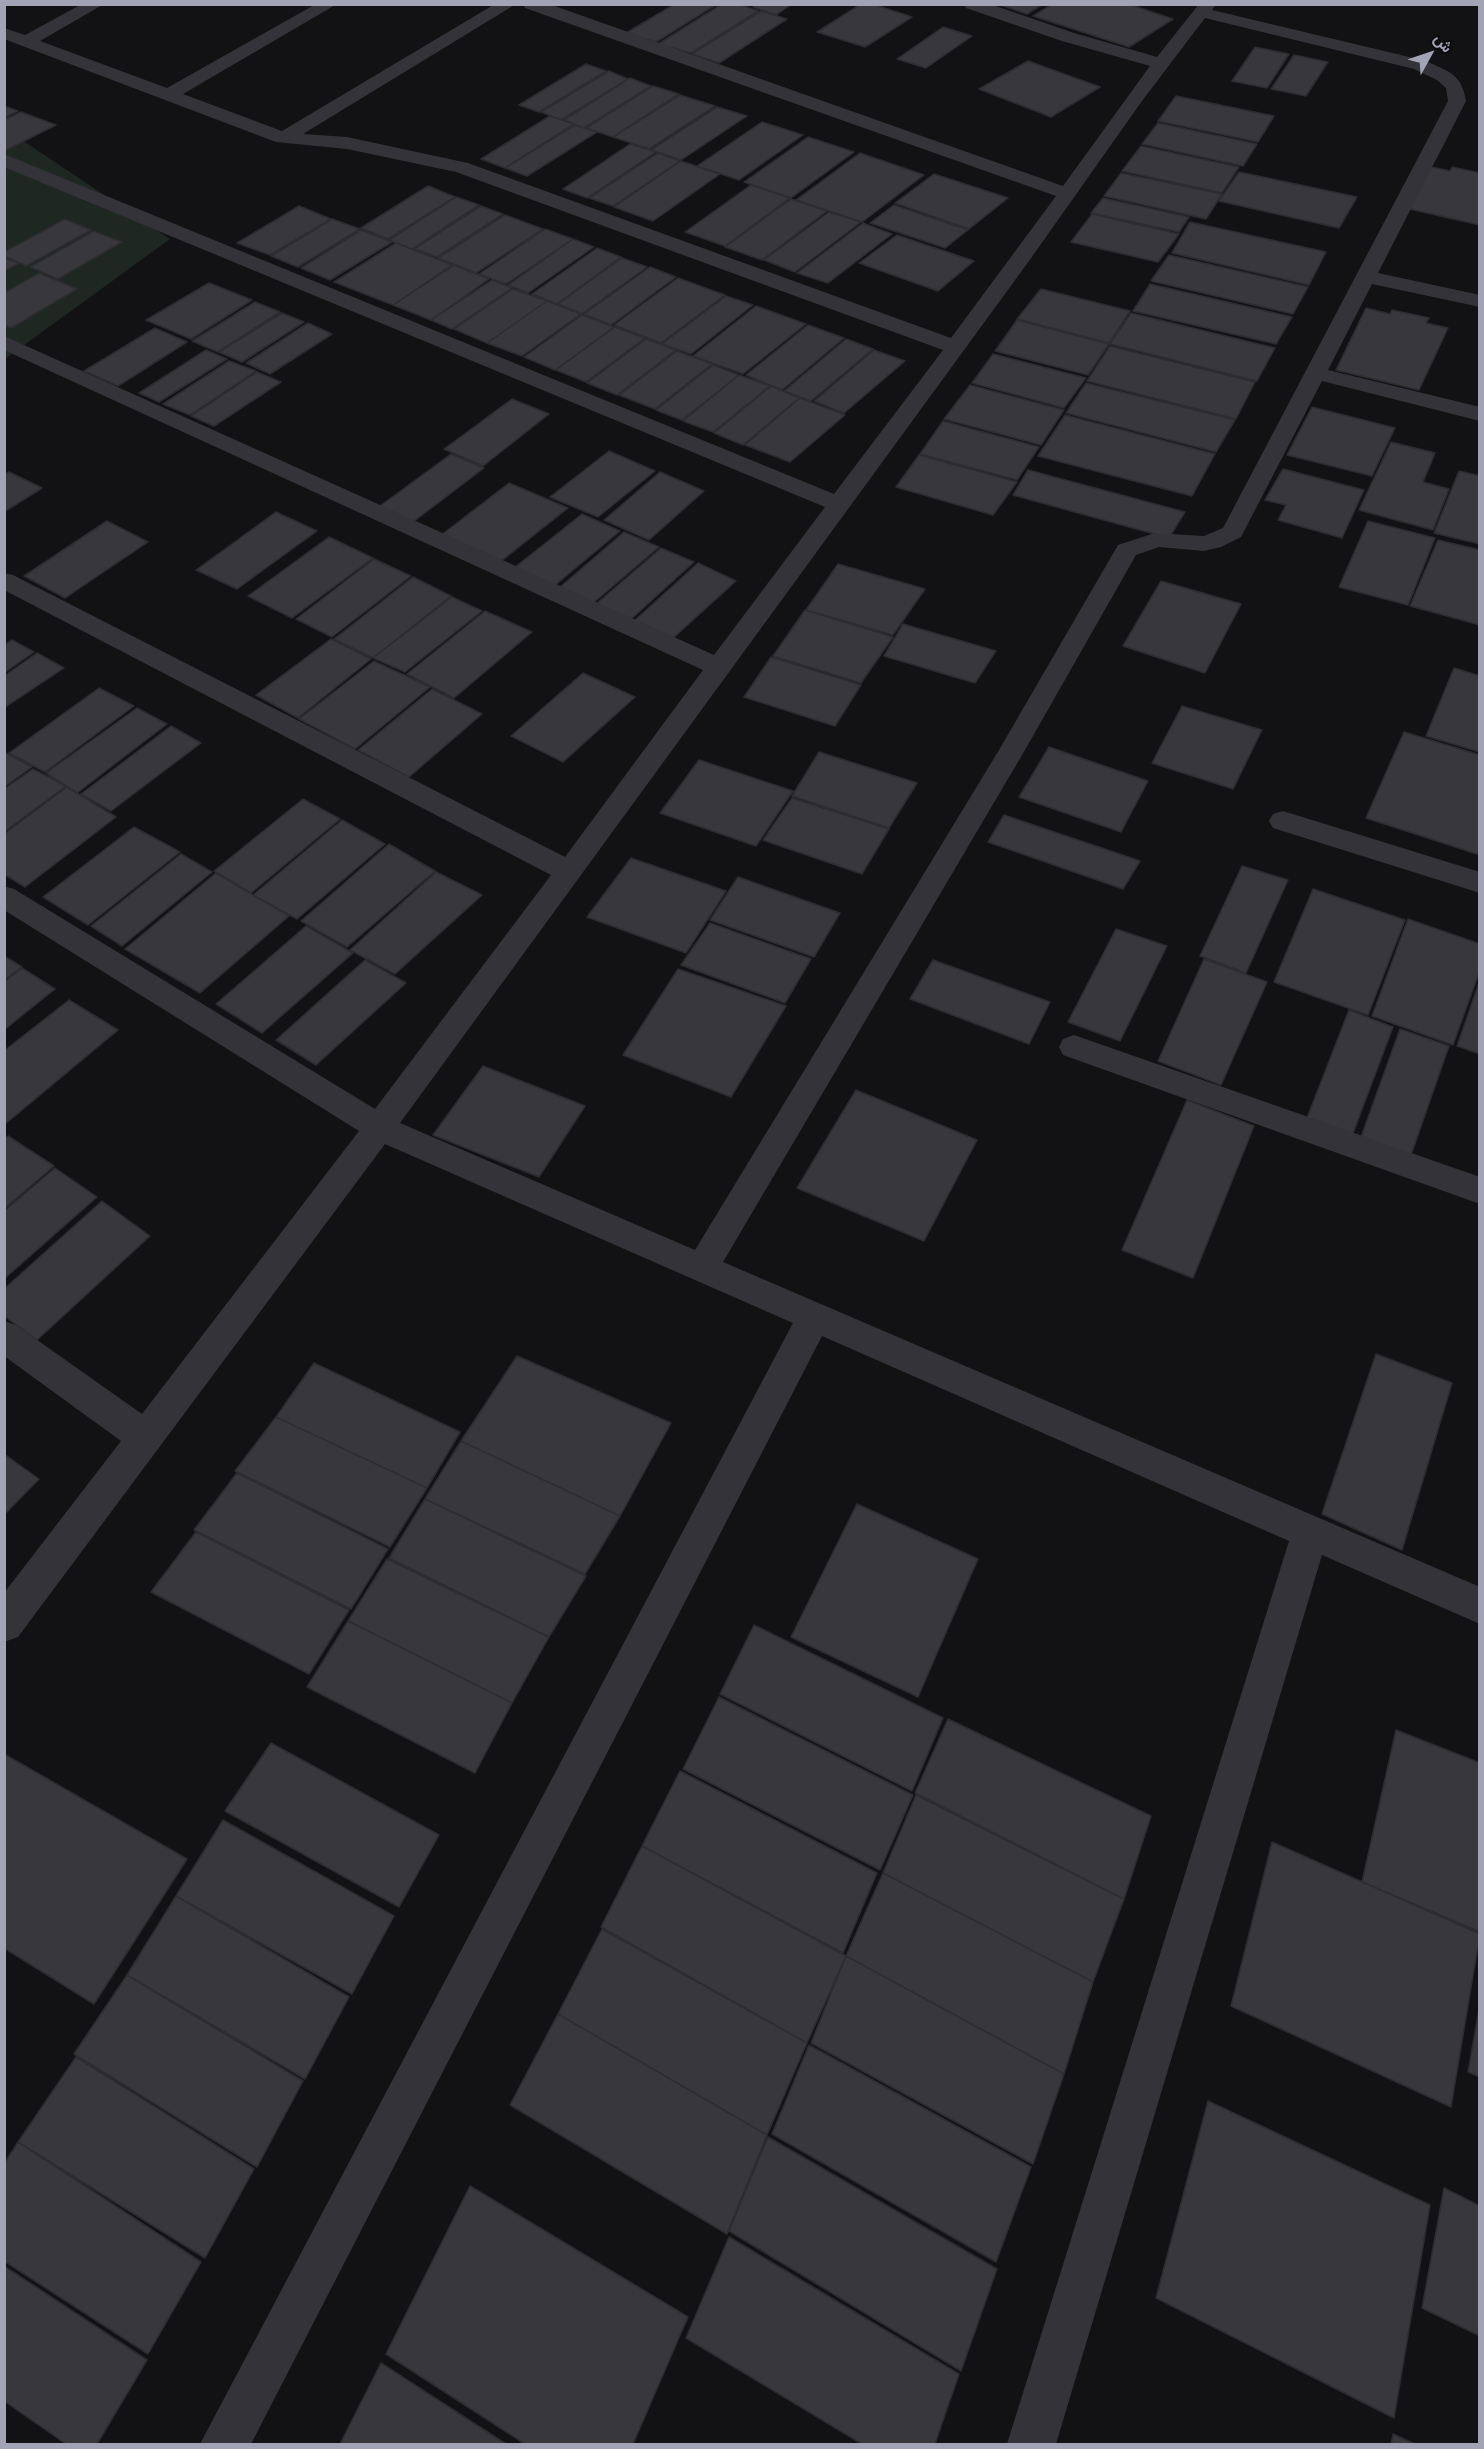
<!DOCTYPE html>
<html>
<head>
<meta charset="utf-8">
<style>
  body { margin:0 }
  #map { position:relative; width:1484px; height:2449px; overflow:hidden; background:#121214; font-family:"Open Sans",Vazirmatn,sans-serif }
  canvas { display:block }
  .frame { position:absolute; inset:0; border:6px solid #a2a4b6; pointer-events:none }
  .north { position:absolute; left:1400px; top:24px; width:60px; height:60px; -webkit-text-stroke:4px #0d0d0f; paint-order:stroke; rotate:50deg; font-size:16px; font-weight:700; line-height:24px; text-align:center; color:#a2a4b6 }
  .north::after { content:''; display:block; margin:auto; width:21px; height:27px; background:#a2a4b6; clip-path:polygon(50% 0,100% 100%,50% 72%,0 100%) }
</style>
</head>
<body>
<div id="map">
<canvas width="1484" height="2449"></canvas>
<div class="frame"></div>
<div class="north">ش</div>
</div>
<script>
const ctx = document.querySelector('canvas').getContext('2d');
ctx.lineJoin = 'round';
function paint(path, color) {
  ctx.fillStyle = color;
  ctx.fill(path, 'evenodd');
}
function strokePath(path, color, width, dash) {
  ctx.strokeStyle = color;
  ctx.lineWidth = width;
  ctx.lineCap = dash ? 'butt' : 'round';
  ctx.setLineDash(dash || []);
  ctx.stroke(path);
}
const green = new Path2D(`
  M4 128 170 239 5 359H4Z`);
const building = new Path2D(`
  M675 4H717L656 42 626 33Z
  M722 4H738L758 11 691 53 658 44Z
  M757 4H792L776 15 753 7Z
  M861 4H872L912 17 865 47 817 32Z
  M998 4H1043L1027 14Z
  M1053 4H1128L1173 19 1129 47 1033 16Z
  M761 11 787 19 719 63 692 54Z
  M943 27 972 36 926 68 897 59Z
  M1255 47 1289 54 1267 88 1232 81Z
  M1294 55 1328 62 1306 96 1271 89Z
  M1028 61 1100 87 1051 117 979 89Z
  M586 64 606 71 539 112 519 105Z
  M609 71 628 79 561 120 541 112Z
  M630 78 651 86 584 128 564 120Z
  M653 86 679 94 613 137 586 128Z
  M680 95 715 106 649 149 613 137Z
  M1176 96 1274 116 1258 142 1158 121Z
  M4 106 18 111 4 118Z
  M717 107 747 116 681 160 651 150Z
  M21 112 56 125 4 151V120Z
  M550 116 574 124 505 168 481 159Z
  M762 122 803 135 739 180 697 166Z
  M1158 123 1257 144 1243 166 1142 144Z
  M575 125 597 132 527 176 505 168Z
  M808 137 854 152 791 198 744 182Z
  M630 144 656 152 587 198 563 189Z
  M1141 146 1239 167 1222 193 1122 171Z
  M658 153 680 161 613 206 589 198Z
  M860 153 924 175 862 222 796 200Z
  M681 161 720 174 653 221 614 207Z
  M1427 166 1450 171 1452 167 1480 173V225L1405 208Z
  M1239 172 1357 197 1339 228 1219 201Z
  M1121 173 1222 194 1206 219 1104 196Z
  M934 174 1008 198 969 229 895 203Z
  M751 185 790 198 725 246 685 232Z
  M428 186 455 197 388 239 361 228Z
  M456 197 479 205 412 249 389 240Z
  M1103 198 1189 217 1179 232 1091 213Z
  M791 199 827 211 762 260 725 247Z
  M894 205 968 230 945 248 870 223Z
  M299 206 331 219 270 255 237 243Z
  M481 206 503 214 437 257 414 249Z
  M829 212 861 222 795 272 764 260Z
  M1092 214 1179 234 1158 262 1071 242Z
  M505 215 543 229 476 273 438 258Z
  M65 219 91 230 26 266 4 256V252Z
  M332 219 360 229 298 267 271 256Z
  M1190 222 1326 252 1309 285 1172 253Z
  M863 223 892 234 828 283 797 273Z
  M545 229 573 239 506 284 479 274Z
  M361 230 392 242 330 280 301 268Z
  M94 231 122 242 58 279 30 267Z
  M897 235 974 261 938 291 859 263Z
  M573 239 594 247 528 293 508 285Z
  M396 243 452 265 393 305 334 282Z
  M597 248 621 257 557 304 532 294Z
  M1169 255 1308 287 1293 314 1151 281Z
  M4 258 19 263 4 271Z
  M622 258 647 267 582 314 558 304Z
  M454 265 489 279 431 320 393 305Z
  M650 267 676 277 611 325 584 314Z
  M39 273 77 289 11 328 4 325V293Z
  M678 278 725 295 661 343 614 325Z
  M492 280 512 288 452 329 431 320Z
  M209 283 252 300 191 339 146 320Z
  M1150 284 1292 317 1276 344 1133 311Z
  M513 289 547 301 487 343 454 329Z
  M1041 289 1130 311 1109 343 1017 319Z
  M726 296 753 305 691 354 662 344Z
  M547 301 581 314 522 356 487 343Z
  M255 302 280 312 218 352 192 341Z
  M756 306 806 324 743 374 693 356Z
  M1366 308 1390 314 1392 310 1429 318 1426 323 1448 328 1419 390 1336 370Z
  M282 313 304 322 242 362 219 352Z
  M1131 313 1275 348 1257 381 1110 344Z
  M582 315 614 327 555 370 524 357Z
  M1017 320 1109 344 1088 375 995 351Z
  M308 323 332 334 270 374 246 363Z
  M808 325 844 338 782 390 746 375Z
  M615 327 645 338 586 382 556 370Z
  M155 328 187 342 118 386 84 371Z
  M646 339 676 350 617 395 587 383Z
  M846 339 873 349 811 401 784 391Z
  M1110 346 1255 382 1236 419 1087 381Z
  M206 350 227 359 159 402 139 393Z
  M874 350 905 361 844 413 814 401Z
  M677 351 712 364 655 409 619 395Z
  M993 354 1086 378 1064 408 972 383Z
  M229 361 256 371 190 415 163 404Z
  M713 365 739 375 682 420 656 410Z
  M257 372 281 382 214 426 191 416Z
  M739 375 770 386 713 432 683 421Z
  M1086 383 1235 420 1216 452 1066 413Z
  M970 385 1064 410 1041 445 944 419Z
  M771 386 799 398 743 445 714 433Z
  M800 398 845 415 790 462 745 445Z
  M512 399 549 414 483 466 444 449Z
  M1312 407 1395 428 1372 476 1287 455Z
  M1065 415 1215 454 1192 496 1038 456Z
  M943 421 1039 447 1017 480 920 454Z
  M1391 442 1435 453 1423 482 1449 489 1433 530 1359 510Z
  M609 451 655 471 598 517 550 497Z
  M451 454 484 468 413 522 380 506Z
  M919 455 1017 482 993 515 896 487Z
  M1283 469 1364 490 1342 538 1278 520 1286 505 1265 500Z
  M1028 470 1185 512 1169 538 1013 495Z
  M1459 471 1480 476V544L1434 533Z
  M9 472 42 488 4 512V475Z
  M660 472 704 491 649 540 604 520Z
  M509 483 568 508 500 562 440 536Z
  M276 512 317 531 237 589 196 570Z
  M582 514 620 531 554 586 514 568Z
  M107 521 148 542 65 598 24 576Z
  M1368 521 1435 538 1408 605 1339 587Z
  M624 532 659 547 593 603 559 588Z
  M329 537 373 558 292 618 248 596Z
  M1438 540 1480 550V625L1410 606Z
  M661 548 694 562 630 620 595 605Z
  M374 559 411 576 332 637 296 619Z
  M698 563 736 581 672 639 634 621Z
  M838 564 925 589 893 635 806 610Z
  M413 577 451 596 373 658 334 639Z
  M1161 581 1241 604 1205 673 1123 646Z
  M452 597 482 611 405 672 373 658Z
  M805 610 893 637 861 683 773 656Z
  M485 611 532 632 454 698 407 674Z
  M903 624 996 651 975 683 884 656Z
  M331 639 371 659 298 718 256 695Z
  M12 640 34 652 4 673V645Z
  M37 653 64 668 4 708V676Z
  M771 657 861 685 835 726 744 697Z
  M374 661 430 687 355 749 299 719Z
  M1454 668 1480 676V752L1426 736Z
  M583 673 635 697 563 762 511 736Z
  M99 688 134 706 45 772 9 753Z
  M432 689 482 714 409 777 358 750Z
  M1182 706 1262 730 1233 789 1152 763Z
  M137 708 167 724 77 793 46 773Z
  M171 726 201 743 111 811 81 794Z
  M1404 732 1480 755V848L1477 854 1366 818Z
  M1049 747 1148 781 1121 832 1019 797Z
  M4 752 32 767 4 787Z
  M819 752 917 783 889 828 792 796Z
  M699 760 793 791 756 846 660 813Z
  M33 769 66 786 4 832V789Z
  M67 787 116 817 25 887 4 874V834Z
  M792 798 889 829 862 874 763 840Z
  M303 799 340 819 251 893 214 871Z
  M1004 815 1140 861 1123 889 988 842Z
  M342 820 385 844 297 919 253 895Z
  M134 827 180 852 88 925 43 897Z
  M389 844 435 871 347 947 301 921Z
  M181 854 212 872 122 946 91 926Z
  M631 858 726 891 686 953 587 917Z
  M1242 866 1288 880 1246 973 1200 956Z
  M436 872 482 895 395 974 350 950Z
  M216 873 289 916 200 993 125 949Z
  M738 877 840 913 814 957 710 920Z
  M1313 889 1405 920 1368 1015 1274 982Z
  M1408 919 1480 944V970L1453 1045 1372 1016Z
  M710 923 811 959 785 1003 681 965Z
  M306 926 353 953 262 1033 216 1004Z
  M1116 929 1167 946 1120 1041 1068 1022Z
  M4 956 22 967 4 980Z
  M1204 959 1267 982 1221 1085 1158 1061Z
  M365 960 406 983 316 1065 276 1040Z
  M933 960 1050 1002 1029 1044 910 999Z
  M22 968 55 989 4 1030V982Z
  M678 969 786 1006 731 1097 623 1055Z
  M1480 980V1054L1457 1046Z
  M69 1000 118 1030 4 1125V1051Z
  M1349 1010 1393 1027 1352 1136 1307 1118Z
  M1400 1029 1449 1046 1411 1155 1361 1137Z
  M483 1066 585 1106 539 1177 433 1135Z
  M856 1090 977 1140 924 1241 797 1188Z
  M1187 1100 1254 1126 1193 1278 1122 1250Z
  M8 1136 54 1166 4 1209V1139Z
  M55 1168 97 1197 4 1279V1211Z
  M102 1201 150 1236 37 1340 4 1316V1289Z
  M1376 1354 1452 1383 1402 1550 1322 1514Z
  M517 1356 671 1423 620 1516 461 1441Z
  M314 1363 460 1432 427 1488 276 1417Z
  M276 1417 427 1488 390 1547 235 1471Z
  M461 1441 620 1516 585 1574 425 1499Z
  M4 1454 39 1479 4 1515Z
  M237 1473 388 1549 351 1609 194 1530Z
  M425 1499 586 1576 549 1637 389 1558Z
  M857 1504 978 1559 918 1697 791 1637Z
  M196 1532 349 1610 309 1674 151 1592Z
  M387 1559 549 1637 512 1703 348 1621Z
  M348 1621 512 1703 475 1773 307 1687Z
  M754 1625 943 1718 912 1791 720 1694Z
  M719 1697 913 1795 880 1870 683 1769Z
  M948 1719 1151 1816 1124 1899 915 1793Z
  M1396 1730 1480 1763V1932L1362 1882Z
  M271 1743 439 1835 399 1907 225 1811Z
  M4 1754 187 1859 94 2004 4 1948Z
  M680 1771 877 1873 843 1953 642 1846Z
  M916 1795 1124 1899 1093 1982 883 1873Z
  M223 1820 394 1916 352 1994 176 1896Z
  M1272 1842 1480 1934 1451 2107 1231 2006Z
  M642 1846 846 1956 807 2043 601 1927Z
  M883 1873 1093 1982 1064 2074 846 1956Z
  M176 1896 349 1997 305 2079 127 1975Z
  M602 1929 807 2043 767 2135 558 2014Z
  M846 1956 1064 2074 1033 2164 811 2043Z
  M127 1975 303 2081 257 2167 74 2054Z
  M1480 2004V2077L1468 2072Z
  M558 2014 767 2135 727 2234 510 2105Z
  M809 2045 1031 2167 996 2262 772 2134Z
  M76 2057 254 2169 205 2258 18 2142Z
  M1208 2101 1430 2205 1394 2418 1156 2298Z
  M768 2137 997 2269 961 2371 729 2231Z
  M18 2142 201 2262 148 2354 4 2261V2164Z
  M470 2186 688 2317 633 2444H525L386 2354Z
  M1444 2188 1480 2206V2336L1422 2308Z
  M729 2237 959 2374 935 2444H862L686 2338Z
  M4 2266 147 2360 97 2444H66L4 2401Z
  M381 2363 506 2444H340Z
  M1393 2434 1415 2444H1391Z`);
const minor = new Path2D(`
  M82 4H104L40 41 167 88 316 4H337L183 94 282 131 495 4H516L303 134 347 137 468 163 951 338 1056 196 525 8 523 4H549L1063 186 1150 66 1062 41 966 8 964 4H990L1074 33 1157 57 1199 4H1216L1212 10 1426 61C1449 72 1462 74 1466 101L1378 273 1480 295V307L1372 284 1328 370 1480 407V421L1322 381 1241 537 1221 547 1204 551 1159 547 1136 555 1025 750 723 1262 1480 1587V1624L1322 1555 1056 2444H1007L1289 1541 822 1336 251 2444H200L793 1323 385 1144 18 1637 4 1642V1593L121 1441 4 1356V1321L16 1325 142 1414 359 1131 4 910V886L14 889 375 1109 551 875 4 590V573L13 575 565 857 703 670 4 350V336L714 655 825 507 4 167V154L834 494 943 350 456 172 347 149 276 142 4 39V28L25 35ZM1205 18 1414 69 1437 80 1446 88 1448 101 1223 528 1204 536 1155 533 1118 545 999 750 695 1250 400 1123 1029 261 1142 101Z
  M1283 811 1480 872V893L1273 828 1269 821 1273 814Z
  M1074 1035 1480 1177V1204L1063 1055 1059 1047 1063 1039Z`);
paint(green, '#1e2721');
paint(building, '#37373c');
strokePath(building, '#2d2c30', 1.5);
paint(minor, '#333339');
</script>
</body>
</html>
